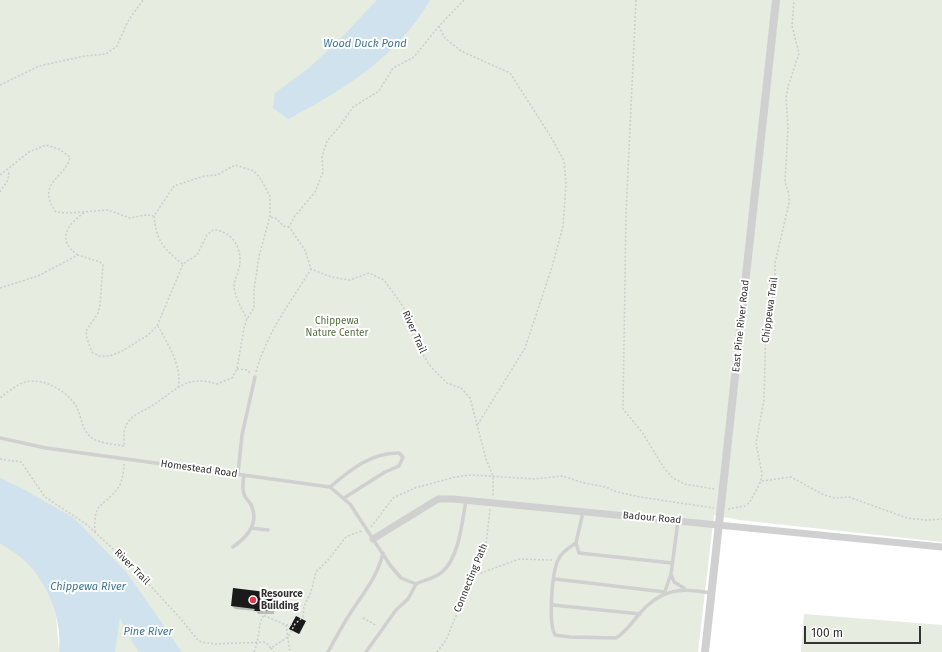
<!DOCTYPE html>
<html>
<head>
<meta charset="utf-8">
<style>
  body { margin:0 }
  #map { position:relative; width:942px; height:652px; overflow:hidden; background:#fff; font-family:"Fira Sans",sans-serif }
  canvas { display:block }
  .scale { position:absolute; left:804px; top:626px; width:117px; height:18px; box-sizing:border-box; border:2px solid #333; border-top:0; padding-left:5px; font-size:12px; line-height:14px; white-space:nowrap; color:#333; -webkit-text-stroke:3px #fff; paint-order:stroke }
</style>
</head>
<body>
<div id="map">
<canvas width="942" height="652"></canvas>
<div class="scale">100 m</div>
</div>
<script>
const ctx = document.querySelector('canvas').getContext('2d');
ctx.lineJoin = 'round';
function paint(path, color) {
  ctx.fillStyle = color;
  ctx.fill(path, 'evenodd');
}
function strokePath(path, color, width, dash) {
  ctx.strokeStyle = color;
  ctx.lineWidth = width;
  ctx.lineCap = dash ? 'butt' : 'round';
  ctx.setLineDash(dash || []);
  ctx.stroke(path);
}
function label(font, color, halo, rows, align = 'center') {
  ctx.font = font + ' "Fira Sans",sans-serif';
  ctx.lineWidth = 4;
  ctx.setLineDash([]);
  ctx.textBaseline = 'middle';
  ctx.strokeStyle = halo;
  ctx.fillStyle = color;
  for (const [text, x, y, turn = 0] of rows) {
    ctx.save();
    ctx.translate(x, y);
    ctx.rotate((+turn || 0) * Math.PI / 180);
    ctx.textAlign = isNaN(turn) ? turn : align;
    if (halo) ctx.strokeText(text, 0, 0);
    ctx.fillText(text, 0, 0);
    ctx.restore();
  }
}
const green = new Path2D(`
  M0 0H942V542L739 520 714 515 698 652H115L54 607 56 615 59 652H0Z
  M804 614 942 625V652H801Z`);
const water = new Path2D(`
  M377 0H430C399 55 343 91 288 119L273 108 275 93 309 68 341 38Z
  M0 478 25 490 74 518 127 573 182 652H139L126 632 120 617 115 652H59C62 619 49 584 25 561 18 554 8 549 0 543Z`);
const shadow = new Path2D(`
  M273 593 276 597 274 614H258L256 611 235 609 232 606Z
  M305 622 300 634 291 629Z`);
const building = new Path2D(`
  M233 588 274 593 272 611H254L255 609 231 606Z
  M296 616 306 621 299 634 289 629Z`);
const path = new Path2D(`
  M464 0 439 26 414 57 393 68 379 91 353 107 340 126 327 141 322 157 323 172 315 192 295 216 289 227 305 250 311 269 331 277 350 280 369 273 384 280 400 302 411 320 420 350 431 367 447 383 461 388 470 398 486 459 493 476V496
  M636 0 626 214 623 409 642 432 664 468 673 478 684 484 714 489
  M439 26 444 37 461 51 510 73 551 137 564 161 566 184 563 226 552 267 525 348 478 424
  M0 85 39 66 85 56 106 54 117 46 128 21 143 0
  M0 175 29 152 46 145 59 149 70 157C68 176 34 183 56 212L68 213 108 210 130 218 145 215 154 216 174 186 204 176 217 175 235 165 254 171 260 178 270 196V216L259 256 254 290V308L247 319 244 328 237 369 232 378 217 384C186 374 177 390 153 405 145 411 134 413 128 422 123 429 124 438 124 446 114 444 101 444 92 438 80 429 82 413 74 403 63 388 38 375 20 384 13 388 6 393 0 398
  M0 192 8 180 9 170
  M154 216C156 240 164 250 183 264
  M271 217 277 219 283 226 289 227
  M78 255C56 240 67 225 85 212
  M0 288 38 276 78 255 100 262 103 265 100 305 98 313 86 331 87 339 92 352 99 356H110L122 351 148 335 157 326 183 264 197 255 207 235 213 230C230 230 241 245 240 262 240 270 234 279 234 286 235 298 242 309 247 319
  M158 326C167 343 183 367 178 387
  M237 369 247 370 251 374
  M256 372C268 330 289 305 311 269
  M0 459 21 462 45 497 86 524 135 569 180 618 197 639 201 642 215 644 265 642 271 648 288 637 295 624 303 617 304 606 311 592 316 572 329 559 345 538 350 535 362 531
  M762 481 791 477 824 495 835 498 849 497 907 518 925 520 942 519
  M728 509 745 506 750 502 761 481 762 474 756 443 764 400 766 322 775 289V263L789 203V195L785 182 788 128 786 98 788 87 799 53 792 26 794 0
  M371 527 393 498 415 488 455 477 472 475 535 479 562 476 584 483 606 487 617 492 640 497 714 508
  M95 532C93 501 103 508 118 488 122 483 124 471 124 464
  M473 576 519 559 552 560
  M264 611 265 616 286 625 294 624
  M363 618 377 626
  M286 625 290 652
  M271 648 274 652
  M254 652C259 641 258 629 262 617L265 616
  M437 652 446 640 486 544 490 509`);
const service = new Path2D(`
  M0 438 46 448 330 487 350 504 390 565 401 578 416 584C424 580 436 578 442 572 459 558 462 522 466 501
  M238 474 242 435 255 377
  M330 487C350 470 372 452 399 453L403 457 399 466 385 472 344 498
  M583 512 576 543C570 547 561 552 558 560 552 573 548 623 555 635L570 637 616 638C630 629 636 615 648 605 668 587 687 589 711 593
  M251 528 268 530
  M576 543 579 553 672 563
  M233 547C246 538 259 525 252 507 251 502 245 499 244 494 242 488 243 481 244 475
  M671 574 674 582 684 588
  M555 579 665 592
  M664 594 671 574 678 521
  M553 605 640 614
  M328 652C334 641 340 630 346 620 360 597 377 579 383 553
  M366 652 396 610 408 599 416 584`);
const minor = new Path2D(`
  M373 539 438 499H453L942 547`);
const tertiary = new Path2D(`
  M705 652 776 0`);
const markers = [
  [253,600,4,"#e63946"]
];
const streetNames = [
  ["Chippewa Trail",770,310,-82],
  ["East Pine River Road",741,326,-84],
  ["River Trail",414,332,66],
  ["Homestead Road",199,469,8],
  ["Badour Road",652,518,5],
  ["River Trail",132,567,45],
  ["Connecting Path",471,578,-68]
];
const parkNames = [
  ["Chippewa",337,321],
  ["Nature Center",337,333]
];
const poiNames = [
  ["Resource",261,594],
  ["Building",261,606]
];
const waterNames = [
  ["Wood Duck Pond",365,44],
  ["Chippewa River",88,587],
  ["Pine River",148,632]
];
paint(green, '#e6ecdf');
paint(water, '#cfe2ee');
paint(shadow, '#0003');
paint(building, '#1a1a1a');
strokePath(path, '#cdcdcd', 1.5, [2, 2]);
strokePath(service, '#d0d0d0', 3.5);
strokePath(minor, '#d0d0d0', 7);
strokePath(tertiary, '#d0d0d0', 8);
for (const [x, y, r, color] of markers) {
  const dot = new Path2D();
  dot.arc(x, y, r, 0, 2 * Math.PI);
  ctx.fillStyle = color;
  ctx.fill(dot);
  strokePath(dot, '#fff', 1.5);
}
label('10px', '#333', '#fff', streetNames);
label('10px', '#56703f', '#fff', parkNames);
label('bold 10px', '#333', '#fff', poiNames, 'left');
label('italic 11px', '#3f7597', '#fff', waterNames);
</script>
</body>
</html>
